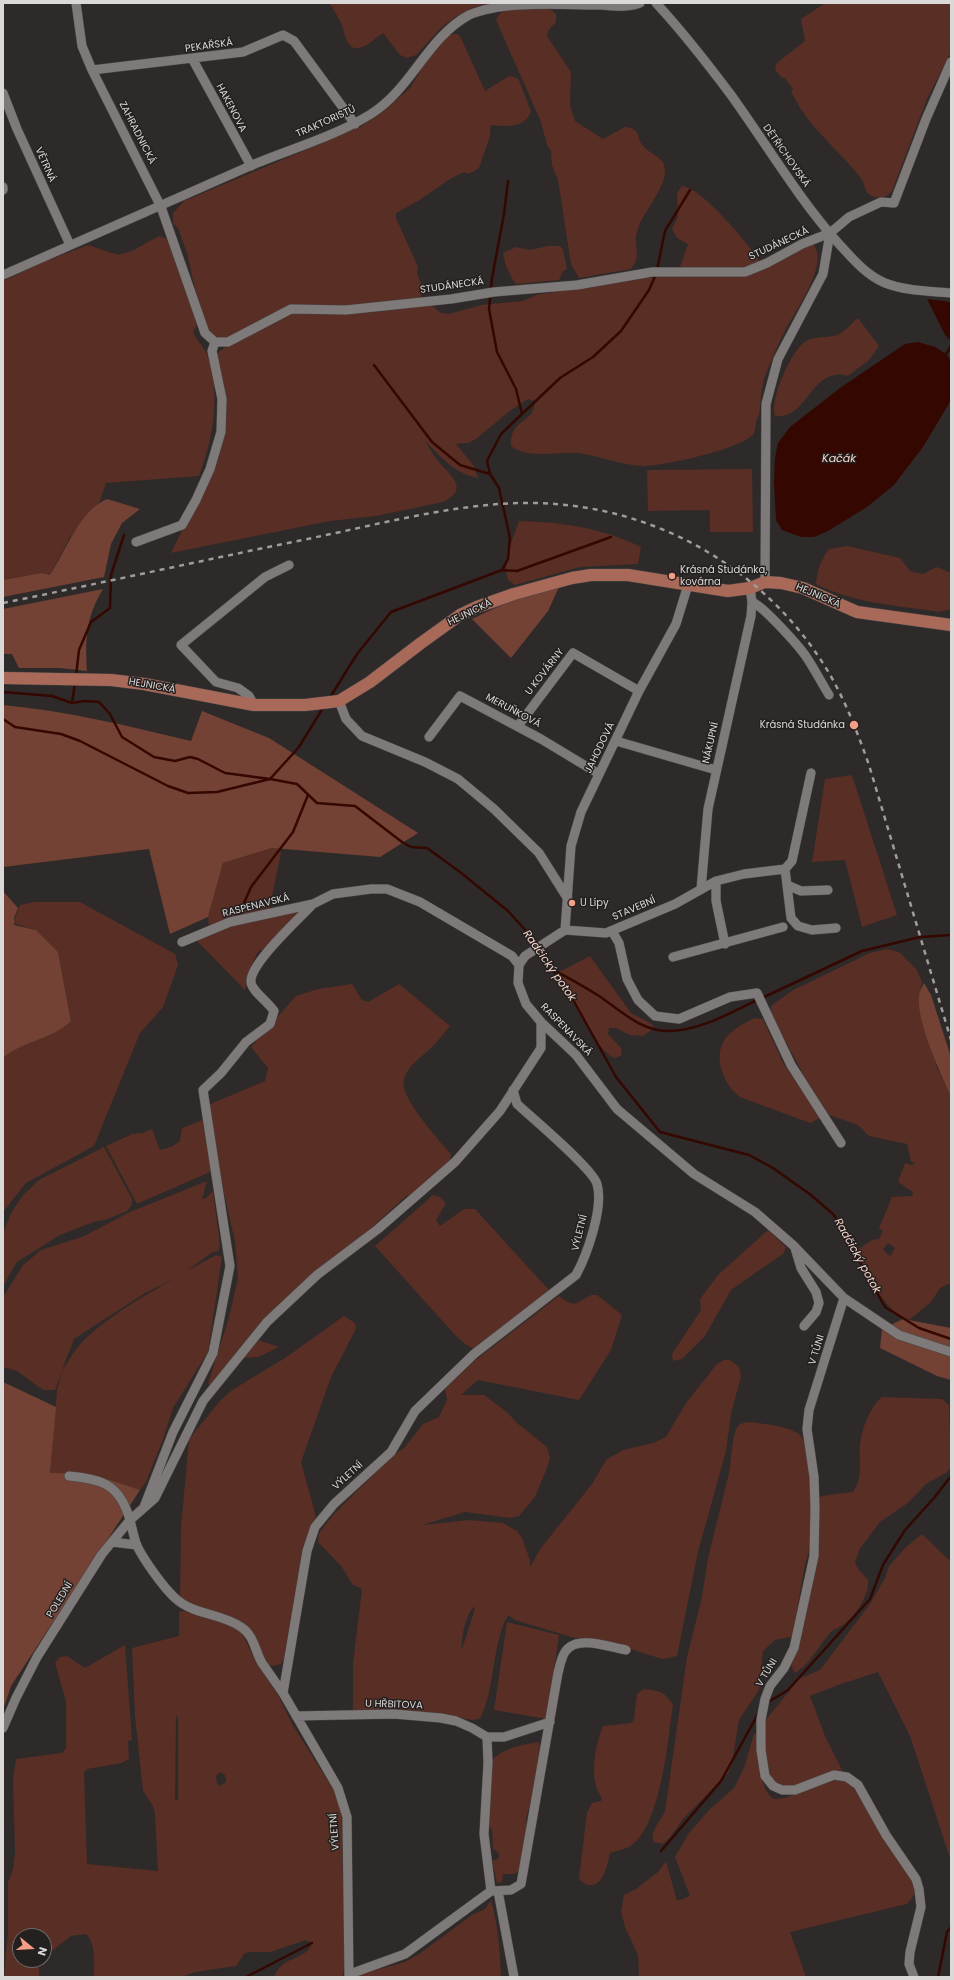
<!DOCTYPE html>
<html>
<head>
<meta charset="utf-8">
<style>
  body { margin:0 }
  #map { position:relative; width:954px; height:1980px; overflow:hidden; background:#2d2a29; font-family:Poppins,sans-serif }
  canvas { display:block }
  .frame { position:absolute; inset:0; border:4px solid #dbd9d8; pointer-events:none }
  .north { position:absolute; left:12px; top:1928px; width:40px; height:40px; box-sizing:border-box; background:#23201f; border:1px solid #6d6a69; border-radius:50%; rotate:108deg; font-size:11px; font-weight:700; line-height:16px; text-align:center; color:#dbd9d8 }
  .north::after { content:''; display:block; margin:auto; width:14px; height:18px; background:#f49e88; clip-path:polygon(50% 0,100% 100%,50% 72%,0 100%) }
</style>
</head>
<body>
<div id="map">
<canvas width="954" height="1980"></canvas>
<div class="frame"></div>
<div class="north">N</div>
</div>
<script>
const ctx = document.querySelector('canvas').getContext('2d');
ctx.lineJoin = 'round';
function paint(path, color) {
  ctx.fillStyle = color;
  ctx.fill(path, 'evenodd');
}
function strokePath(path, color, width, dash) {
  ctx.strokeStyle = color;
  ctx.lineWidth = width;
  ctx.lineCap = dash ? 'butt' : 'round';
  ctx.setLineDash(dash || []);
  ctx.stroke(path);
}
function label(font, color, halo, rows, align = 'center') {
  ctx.font = font + ' Poppins,sans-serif';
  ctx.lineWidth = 3;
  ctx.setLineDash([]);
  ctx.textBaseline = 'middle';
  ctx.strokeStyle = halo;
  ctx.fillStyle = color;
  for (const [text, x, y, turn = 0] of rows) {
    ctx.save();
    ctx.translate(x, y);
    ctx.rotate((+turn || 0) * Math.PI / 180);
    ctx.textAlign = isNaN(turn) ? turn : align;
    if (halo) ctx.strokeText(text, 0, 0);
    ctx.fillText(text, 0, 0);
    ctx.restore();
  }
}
const green = new Path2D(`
  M329 3H493L475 7 457 16 442 27 416 55 407 58 400 55 383 33C376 37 369 45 362 47 347 53 345 35 342 25 338 17 334 10 329 3Z
  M825 3H951V52L927 99 892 191C885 199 879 199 870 195 865 192 865 187 863 182 862 179 858 175 856 172 833 145 806 124 791 91L793 89 785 78H782L776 71 775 66 778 62 805 41 801 19Z
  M549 8 556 14V22L548 31 547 36 571 72 570 105 575 121 603 139 625 127C643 130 635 137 644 147 649 152 656 155 661 160 676 176 645 209 639 226 638 230 635 236 636 241 636 254 640 257 631 269L579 278 571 264 558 180 552 165 551 151 547 145 541 122 496 20 500 13 510 9Z
  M453 34H457L460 36 485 91 509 76 517 78 519 80 531 112C524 128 507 127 492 125L490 128V136L479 168 469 174 464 172 450 179 418 201 396 213V218L418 267 417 275C421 282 424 290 420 299L331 307 295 306 227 339 216 338 210 334 196 294 187 253 178 228 173 224V213L184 201 320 144 353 128 360 127 379 115 410 88 433 50 447 36Z
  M682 186C702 188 742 238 756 255L759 260 757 265 732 269 680 267 688 244 677 238 672 229 678 217 677 193Z
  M159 236 170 240 197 325 193 331C196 341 205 347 208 357 221 396 213 439 199 476L106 483 100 501 70 537 50 575 42 573 3 580V281L46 261 88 245 118 255 132 251Z
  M813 244C831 263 793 314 784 333 777 346 772 359 766 373 761 385 761 402 759 415 755 422 756 427 754 433 747 448 659 467 642 466 621 465 600 456 579 453 557 451 530 460 511 446 509 418 535 424 535 401L528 399 511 410 476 439 468 443 456 444 474 466 478 478C454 473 442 458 426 442 429 448 433 455 438 461 451 476 470 489 443 502L376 516 330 521 171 553 186 522 223 428 217 354C222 347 288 313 297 313 307 312 317 314 328 314 362 315 397 309 431 305L441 313 449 314 481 305 523 301 536 295 639 278H649L665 275 753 274 787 254Z
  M548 246H560L563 249 567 269 563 271 559 280 516 284 514 282 506 266 503 253 516 247 530 250Z
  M858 318 879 346 869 360 848 376C844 375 839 374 835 375 809 379 804 420 775 416 769 400 791 350 806 341 815 336 827 338 837 335 846 332 851 323 858 318Z
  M752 469 753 532H710V510L648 511 647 470Z
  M519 521C562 522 602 528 641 547L638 564 580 567 515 585 508 580C502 557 512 543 519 521Z
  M847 546 900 558 910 571 923 574 937 567 951 573V609L939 612C896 605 856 604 816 584 817 569 821 560 829 549Z
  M852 775 897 915 862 927 845 860 812 862 825 779Z
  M272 848H278L281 853 269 910 209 927 208 917 223 863Z
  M34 902H80L175 954 178 965 163 1007 140 1033 94 1146 26 1183 3 1212V1058C23 1041 53 1039 71 1020L58 952 36 930 13 923 20 905Z
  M297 911 298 916 265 950H260L256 955 251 967 245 990 195 939 234 924Z
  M887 949 899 952 917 970 922 982 919 998 937 1068 951 1096V1283L940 1288 931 1302 909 1320C891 1317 858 1268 857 1250L872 1240 879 1239 883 1231 879 1228 892 1197 912 1196 913 1192 898 1182 905 1163 912 1165 915 1163 911 1162 907 1144 869 1136 858 1125 829 1115 804 1076 771 1013V1006L793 990 870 953ZM888 1243 895 1248 890 1256 883 1250Z
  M590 956 631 1013 652 1024 654 1028 643 1036 630 1035 616 1028H609L608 1034 621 1048 622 1055 615 1058C596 1052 568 992 557 973Z
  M352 984 362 1000 368 1002 399 984 450 1026C444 1033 438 1041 432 1047 422 1057 408 1065 404 1079 398 1096 440 1141 451 1154L450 1161 440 1174 435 1186 426 1193 406 1196 369 1230 349 1252 311 1284 255 1339 279 1347 258 1357 242 1358 212 1388 208 1384 229 1317 238 1278 235 1242 221 1180 208 1105 265 1081 268 1068 251 1047 296 996 318 989Z
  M755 1018 763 1019 783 1063 820 1118 810 1123 740 1097C724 1085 714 1060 723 1042 729 1031 745 1022 755 1018Z
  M203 1120 212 1171 137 1204 106 1146 132 1134 143 1133 152 1129 160 1150 173 1146 180 1141 182 1128Z
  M104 1147 132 1199V1205L127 1211 105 1220 96 1221 60 1235 17 1262 3 1286V1233L11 1213 23 1195 39 1180Z
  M207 1181 202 1199 206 1198 213 1191 220 1245 218 1251 211 1253 187 1271 216 1255 222 1257 208 1352 173 1408 162 1442 146 1482 140 1490 92 1474H50L57 1390 62 1371 55 1390H43L17 1371 3 1367V1297L23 1265 41 1250 82 1237 130 1212ZM174 1279C142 1297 108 1316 82 1342 74 1350 69 1361 62 1370L74 1339 145 1293Z
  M433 1195 440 1197 446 1203 436 1220 440 1226 464 1209H475L548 1289 547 1292 474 1349 465 1344 456 1336 375 1246Z
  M768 1230 786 1247 784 1253 731 1290 705 1336 682 1359 673 1361 672 1354 701 1310 700 1299 718 1275Z
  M591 1295H597L622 1315 611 1350 579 1400 478 1380 461 1395H484L508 1413 517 1423 547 1447 550 1458 547 1468 535 1497 519 1516 511 1518 465 1512 422 1525 469 1520 503 1523 517 1531 522 1538 530 1560V1567L541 1548 592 1484 606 1460 623 1450 653 1443 666 1437 686 1403 717 1364 724 1360H730L739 1367 741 1376 731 1414 726 1451 698 1552 677 1656 662 1659 624 1647 575 1638 515 1620 508 1615C491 1647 496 1687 480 1719L472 1720 441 1714 353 1712V1664L362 1589 352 1584 342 1567 318 1542 319 1533 333 1515 391 1457 405 1447 423 1424 439 1417 447 1400 445 1389 473 1362 559 1296C576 1309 575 1303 591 1295ZM475 1606 474 1612 462 1649C461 1637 466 1613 475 1606Z
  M344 1316 355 1323 356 1329 331 1377 301 1462 316 1517 301 1560 284 1658 281 1664 273 1666 268 1665 254 1636 195 1607 180 1597 181 1527 189 1439 220 1401 232 1390 285 1358Z
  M882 1397 942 1399 949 1405 951 1467 946 1473 926 1484 908 1503 880 1522 859 1550 855 1563 859 1570 868 1580C870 1594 855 1616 843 1625 839 1628 833 1629 830 1633 817 1647 812 1663 795 1673L791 1666 799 1645 817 1560 819 1497 828 1495 853 1492C865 1476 857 1456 861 1438 864 1423 871 1406 882 1397Z
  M747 1422C760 1423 790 1426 800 1435 814 1450 813 1529 809 1550 808 1557 805 1563 804 1570 800 1590 797 1611 795 1631L791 1637 775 1640 763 1651 759 1690 739 1720 732 1763 728 1773 683 1819 670 1837 663 1844 654 1842C649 1833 660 1821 665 1812L687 1657 702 1597 708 1558 729 1473 733 1440 736 1429 740 1424Z
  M922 1534 951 1562V1861L910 1736 878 1672 838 1685 810 1696 825 1736 843 1772 804 1785 779 1787 768 1774 763 1753 765 1721 799 1679 820 1670 870 1604 885 1578 889 1566 906 1547Z
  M183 1611 230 1625 241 1632 261 1670 278 1695 292 1724 323 1773 335 1793 340 1808 342 1824 343 1886 345 1894V1958L343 1977H274C282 1956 302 1961 311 1946L310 1942 306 1940 270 1952H249L244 1954 236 1966 195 1972 181 1977H94C94 1965 96 1943 86 1934L71 1936 44 1957V1936H20V1960H42L39 1964V1977H4L8 1932V1882L13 1869 15 1853 13 1779 16 1759 62 1753 66 1748V1702L55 1663 60 1657 67 1656 85 1668 125 1645 132 1740 128 1741 129 1759 122 1763 87 1769 84 1772 87 1864 158 1871 155 1813 153 1806 143 1791 135 1716 132 1648 179 1636V1612ZM178 1716V1800H175L176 1717ZM220 1772 225 1775 226 1782 219 1786 217 1784 216 1776Z
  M507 1622 559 1635 547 1719 494 1710Z
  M643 1689C660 1691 664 1691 673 1705 668 1739 661 1824 632 1845 627 1849 616 1851 610 1853 607 1869 599 1898 579 1879L587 1812 592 1803 601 1801 602 1798C588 1779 595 1746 603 1726L632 1723 634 1719 637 1694Z
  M754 1734H756C757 1751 759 1791 774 1799L784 1798 837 1779 845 1780 850 1783 912 1878 915 1894 907 1904 790 1932 806 1977H639L638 1955 625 1927 621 1911 624 1895 636 1889 658 1872 666 1861 677 1901 690 1896 675 1857 689 1833 710 1809 734 1788 744 1768Z
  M538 1742 540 1745 534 1789 526 1819 527 1830 521 1871 513 1874H503L502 1882 497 1883 492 1861 498 1859 499 1856 498 1852 493 1849 492 1829 488 1825 491 1761C503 1748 521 1745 538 1742Z
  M491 1900C498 1925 500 1951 501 1977H358L361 1974 405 1962 419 1954 472 1915 485 1909Z`);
const forest = new Path2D(`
  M107 499 140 509 122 523 111 544 104 577 3 597V580L42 573 50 575C65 552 80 510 107 499Z
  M559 587 548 611 511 658 472 619C500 605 528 594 559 587Z
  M103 589C86 617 85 639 87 671L60 668H19L12 654H3V609Z
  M3 705C67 711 129 726 191 741L202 711 269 738 418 833 380 857 272 848 223 863 208 917 170 934 149 849 3 867Z
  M3 891 18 908 14 918V925L36 930 58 952 71 1021C53 1039 23 1041 3 1058Z
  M924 983 931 995 951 1057V1096C941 1076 916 1019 919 997 919 992 922 987 924 983Z
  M903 1319 951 1328V1380L937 1376 880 1348 882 1329Z
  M3 1382 56 1407 50 1473 92 1474 140 1490 11 1686 3 1710Z`);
const water = new Path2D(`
  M927 299 951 302V341L945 335Z
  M918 342 935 347 946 354 951 361V400L923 447 894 485 867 507 828 531 814 537H801L782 530 776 520 774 482 775 458 778 443 790 427 840 388 905 344Z`);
const stream = new Path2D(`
  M657 270 665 231 690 190
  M945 356 951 346
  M374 365 432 442 460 465 490 474
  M522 414 560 378 593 357 621 331 649 290 656 274
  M502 570 508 559 510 538 499 488 490 474 487 461 501 434 522 414 516 389 497 352 489 309 492 278 504 214 508 181
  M76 676 79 650 91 622 110 608 111 575 124 535
  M3 692 52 696 72 703 84 701 99 702 110 714 122 737 154 757 175 761 190 757 198 759 225 773 270 779 297 784 317 803 355 806 402 842 411 847 427 848 460 872 508 911 528 933 572 998 616 1077 660 1132 749 1155 773 1168 811 1195 834 1215 885 1307 919 1328 951 1339
  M329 699 357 654 391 612 502 570 517 571 611 537
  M72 703 75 683
  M3 719 15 727 61 734 80 741 168 786 188 793 217 792 270 779 299 747 324 706
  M238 917 251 887 293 832 308 795
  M556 971C570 979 585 987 599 996 620 1010 640 1031 668 1031 699 1031 730 1013 757 1000
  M762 998 862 951 920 937 951 935
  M767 1703 788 1690 870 1599 883 1565 905 1530 934 1498 951 1476
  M661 1851 721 1781 758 1714
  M246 1977 312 1943
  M938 1977 947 1932 951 1927`);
const minor = new Path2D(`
  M76 3 82 46 92 70 161 207 205 333 215 342H228L291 309 346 310 451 299 494 292 577 285 652 272H745L767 263 802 244 830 233 849 217 881 202 894 203 926 119 951 62
  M656 3C683 32 707 63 731 95 767 145 798 198 839 244 853 259 866 275 885 283 905 291 930 291 951 293
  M193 60 251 166
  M92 70 243 52 283 35 294 41 355 124
  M3 93 17 129 70 245
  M3 187V190
  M3 275C85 239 167 202 250 166 290 149 334 137 371 114 412 88 427 38 469 15 502 0 564 5 601 5 613 6 629 8 640 3
  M136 542 182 525 196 500 210 469 221 432 222 399 212 351 215 342
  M765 582 766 404 778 359 823 274 830 233
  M752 602C763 606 797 644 805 655 814 668 821 682 829 695
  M339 701 346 719 362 736 425 762 458 779 494 809 539 853 568 899
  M254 705 249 696 238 688 216 682 181 645 265 577 289 565
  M518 726 573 653 639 691
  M429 737 460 696 541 739 599 774
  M616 741 716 770
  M785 869 791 918 798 926 812 930 836 928
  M716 881V901L725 944
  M787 885 801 891 828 890
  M701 889 708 809 751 616 752 602 750 588
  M565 930 571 846 581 812 639 691 676 624 688 585
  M612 931 619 943 627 979 638 1000 655 1016 679 1019 730 997 757 993 791 1065 841 1143
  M182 942 230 922 313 904 333 894 371 889H387L420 902 512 956 519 965 518 983 526 1004 541 1022 576 1055 617 1109 694 1174 755 1212 794 1246 844 1298 899 1335 951 1352
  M673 957 783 927
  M519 965 525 956 565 930 606 933 675 904 716 881 744 874 785 869 792 861 811 773
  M795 1248 801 1268 816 1292 819 1303 816 1312 804 1326
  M844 1298 809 1410 807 1429 814 1477 815 1508 814 1556 794 1648 784 1668 770 1686 765 1699 761 1720V1750L765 1776 773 1786 782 1790H795L834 1775 847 1777 858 1785 886 1835 916 1879 919 1889 921 1907 910 1952 909 1964 914 1977
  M69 1476C103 1479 120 1485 130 1520 132 1528 134 1538 137 1546 144 1560 163 1587 175 1598 193 1615 221 1613 241 1627 254 1635 255 1651 262 1663 269 1673 276 1683 283 1693
  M144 1507 173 1432 213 1353 230 1266 203 1090 221 1073 246 1042 270 1024 274 1011C269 1003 251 990 251 982 249 964 300 918 313 904
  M112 1542 137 1545
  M296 1716 394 1714 441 1718 456 1721 472 1728 487 1737 488 1763 484 1834 491 1891
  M3 1728 16 1698 37 1657 102 1554 130 1520 155 1498 203 1401 267 1322 317 1275 378 1229 455 1162 500 1111 541 1048V1022
  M487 1737H504L550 1722
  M498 1891 514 1977
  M350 1974 405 1954 491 1891 511 1890 521 1884 558 1673C560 1666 561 1658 565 1652 576 1634 609 1647 626 1650
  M349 1977 347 1817 338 1788 283 1693 307 1551 315 1527 334 1504 391 1452 415 1411 474 1354 576 1275C587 1255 604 1207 597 1184 593 1169 532 1118 517 1104L513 1090`);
const major = new Path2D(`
  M3 678 111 680 144 684 254 705H305L339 701 370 682 421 643 460 615 477 607 514 594 572 578 591 575H628L728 591 750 588 765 582 781 583 803 588 857 612 951 625`);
const rail = new Path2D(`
  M3 603C106 582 209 559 312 538 380 524 450 505 519 503 646 500 764 564 829 673 846 702 858 734 869 765L951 1040`);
const markers = [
  [672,576,4,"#f49e88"],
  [854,725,5,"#f49e88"],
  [572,903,4,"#f49e88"]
];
const streetNames = [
  ["PEKAŘSKÁ",209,46,-8],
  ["HAKENOVA",231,108,62],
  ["TRAKTORISTŮ",326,122,-24],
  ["ZAHRADNICKÁ",137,133,63],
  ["DĚTŘICHOVSKÁ",786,156,55],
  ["VĚTRNÁ",45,165,66],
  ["STUDÁNECKÁ",779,244,-25],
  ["STUDÁNECKÁ",452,286,-8],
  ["HEJNICKÁ",818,596,23],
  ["HEJNICKÁ",470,613,-26],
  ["U KOVÁRNY",545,672,-52],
  ["HEJNICKÁ",152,686,10],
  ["MERUŇKOVÁ",513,711,28],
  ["NÁKUPNÍ",711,743,-77],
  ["JAHODOVÁ",600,748,-64],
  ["RASPENAVSKÁ",256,906,-14],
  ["STAVEBNÍ",634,909,-23],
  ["RASPENAVSKÁ",566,1030,46],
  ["VÝLETNÍ",580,1233,-76],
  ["V TŮNI",817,1350,-73],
  ["VÝLETNÍ",348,1476,-42],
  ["POLEDNÍ",60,1600,-58],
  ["V TŮNI",767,1673,-59],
  ["U HŘBITOVA",394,1705,2],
  ["VÝLETNÍ",335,1832,-94]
];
const poiNames = [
  ["Krásná Studánka,",680,570],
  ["kovárna",680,582],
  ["Krásná Studánka",845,725,"right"],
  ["U Lípy",580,903]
];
const waterNames = [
  ["Kačák",839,459],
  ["Radčický potok",549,966,55],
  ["Radčický potok",857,1256,61]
];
paint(green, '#592e24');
paint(forest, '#744235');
paint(water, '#340801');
strokePath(stream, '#340801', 2.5);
strokePath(minor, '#484645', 10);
strokePath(major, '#484645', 13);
strokePath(minor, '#7e7a79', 9);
strokePath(major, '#a96959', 12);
strokePath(rail, '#9f9d9c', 2.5, [5, 5]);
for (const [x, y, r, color] of markers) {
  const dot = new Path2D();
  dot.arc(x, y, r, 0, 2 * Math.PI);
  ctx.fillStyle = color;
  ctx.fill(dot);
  strokePath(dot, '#23201f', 1.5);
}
label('10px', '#dbd9d8', '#23201f', streetNames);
label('10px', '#dbd9d8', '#23201f', poiNames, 'left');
label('italic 11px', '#fad7cd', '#23201f', waterNames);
</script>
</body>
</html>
